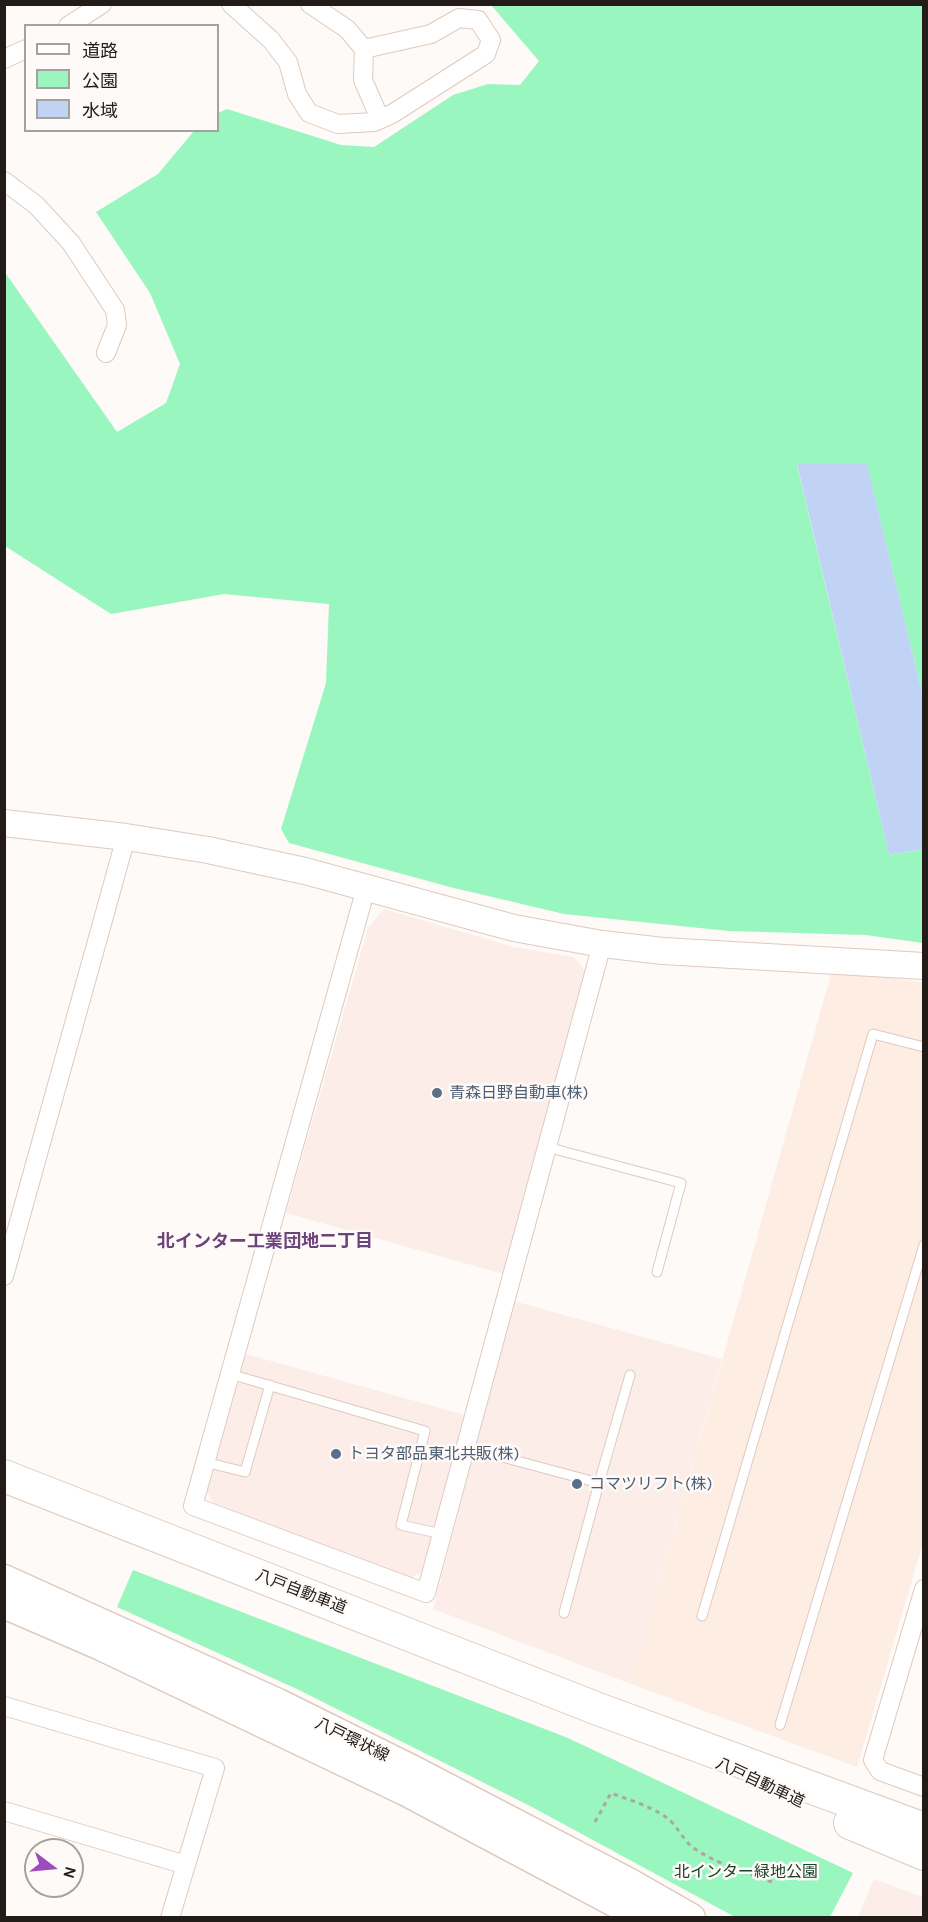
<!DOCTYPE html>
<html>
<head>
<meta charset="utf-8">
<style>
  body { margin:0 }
  #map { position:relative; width:928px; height:1922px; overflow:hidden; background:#fefaf7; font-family:Karla,"Noto Sans JP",sans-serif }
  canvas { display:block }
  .frame { position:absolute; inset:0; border:6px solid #221b17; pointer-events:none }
  .legend { position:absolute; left:24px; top:24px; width:195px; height:108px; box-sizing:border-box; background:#fefaf7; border:2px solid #a6a19d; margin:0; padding:8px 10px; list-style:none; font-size:18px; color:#221b17 }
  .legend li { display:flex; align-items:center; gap:12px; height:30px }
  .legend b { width:30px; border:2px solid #a6a19d }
  .north { position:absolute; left:24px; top:1838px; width:60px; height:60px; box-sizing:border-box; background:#fefaf7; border:2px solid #a6a19d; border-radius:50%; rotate:106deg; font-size:16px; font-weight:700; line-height:24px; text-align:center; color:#221b17 }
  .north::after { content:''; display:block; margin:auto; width:21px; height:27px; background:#9c4cbb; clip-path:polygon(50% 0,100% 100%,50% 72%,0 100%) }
</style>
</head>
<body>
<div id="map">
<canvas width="928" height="1922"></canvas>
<div class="frame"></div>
<ul class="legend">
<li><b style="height:8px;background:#fff"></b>道路</li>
<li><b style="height:16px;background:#98f6be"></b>公園</li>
<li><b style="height:16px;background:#c1d3f4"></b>水域</li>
</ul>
<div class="north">N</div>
</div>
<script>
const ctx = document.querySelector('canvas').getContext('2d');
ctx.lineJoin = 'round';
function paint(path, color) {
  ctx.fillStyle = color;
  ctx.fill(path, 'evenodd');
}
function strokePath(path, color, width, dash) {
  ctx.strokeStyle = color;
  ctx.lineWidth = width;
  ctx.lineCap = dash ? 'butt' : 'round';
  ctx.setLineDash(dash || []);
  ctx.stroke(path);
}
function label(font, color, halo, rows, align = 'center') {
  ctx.font = font + ' Karla,"Noto Sans JP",sans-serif';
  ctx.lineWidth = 5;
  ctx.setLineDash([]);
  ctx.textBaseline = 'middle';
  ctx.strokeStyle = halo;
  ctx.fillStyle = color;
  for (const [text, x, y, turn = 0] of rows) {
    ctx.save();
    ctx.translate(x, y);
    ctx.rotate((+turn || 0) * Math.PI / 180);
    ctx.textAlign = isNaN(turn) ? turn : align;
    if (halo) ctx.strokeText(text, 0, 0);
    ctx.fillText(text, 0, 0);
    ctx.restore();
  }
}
const commercial = new Path2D(`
  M384 909 514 947 574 957 586 972 503 1274 286 1213 368 928Z
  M514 1301 722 1359 631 1684 433 1609Z
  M246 1354 465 1415 423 1571 411 1578 214 1503 207 1492Z
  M874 1879 923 1897V1917H858Z`);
const built = new Path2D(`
  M841 972 923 982V1543L857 1767 631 1684 831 974Z`);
const green = new Path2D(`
  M491 5H923V697L867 465H797L889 855 923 849V943L866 935 729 931 564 914 450 887 289 843 281 829 326 683 329 604 224 594 111 614 5 546 4 271 117 432 166 403 180 364 150 293 96 212 158 174 194 131 218 130V113L227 109 341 145 374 147 453 95 488 84 520 85 539 61Z
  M133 1570 568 1738 853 1873 830 1917H735L532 1807 299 1690 117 1607Z`);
const water = new Path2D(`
  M797 464H867L923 697V849L889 855Z`);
const path = new Path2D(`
  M595 1822 611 1793C629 1800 651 1806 667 1818 678 1826 683 1841 695 1849 718 1864 746 1873 772 1882`);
const lane = new Path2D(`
  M547 1147 681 1183 657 1272
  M230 1374 425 1431 401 1525 442 1534
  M465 1447 599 1483 564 1613
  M205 1462 245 1472 270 1385
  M599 1483 630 1375
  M702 1616 873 1034 924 1047
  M780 1725 924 1245`);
const street = new Path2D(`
  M231 4 271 40 288 62 297 94 309 113 338 124 374 122 392 114 486 54 491 40 478 20 459 18 431 34 364 49
  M310 4 347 29 364 49 363 80 380 119
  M68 26 102 4
  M4 59 26 49
  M4 181 36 205 71 243 115 310 117 325 106 353
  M366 888 193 1506 426 1593 602 944
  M4 1276 126 837
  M924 1589 873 1760 880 1771 924 1787
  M4 1706 215 1768 170 1918
  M4 1811 186 1865`);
const secondary = new Path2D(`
  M4 823 126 837 208 850 305 871 514 928 602 944 663 951 924 966`);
const primary = new Path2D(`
  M4 1579 278 1703 415 1771 628 1882 691 1918
  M4 1604 101 1646 405 1791 644 1918`);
const highway = new Path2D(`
  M4 1476 598 1709 924 1829
  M850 1823 924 1854`);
const markers = [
  [437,1093,6,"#5c6f8a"],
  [336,1454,6,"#5c6f8a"],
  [577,1484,6,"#5c6f8a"]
];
const serviceNames = [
  ["青森日野自動車(株)",449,1093],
  ["トヨタ部品東北共販(株)",348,1454],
  ["コマツリフト(株)",589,1484]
];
const streetNames = [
  ["八戸自動車道",301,1592,21],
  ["八戸環状線",352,1740,26],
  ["八戸自動車道",760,1783,25]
];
const parkNames = [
  ["北インター緑地公園",746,1872]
];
const neighbourhoodNames = [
  ["北インター工業団地二丁目",265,1242]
];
paint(commercial, '#fdede9');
paint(built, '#feede3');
paint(green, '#98f6be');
paint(water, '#c1d3f4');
strokePath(lane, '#decabf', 11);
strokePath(street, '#decabf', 20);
strokePath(secondary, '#decabf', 28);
strokePath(primary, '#decabf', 31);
strokePath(highway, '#decabf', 34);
strokePath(path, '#aca7a3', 3, [4.5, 4.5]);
strokePath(lane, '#fff', 9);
strokePath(street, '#fff', 18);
strokePath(secondary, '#fff', 26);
strokePath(primary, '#fff', 28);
strokePath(highway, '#fff', 32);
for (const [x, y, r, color] of markers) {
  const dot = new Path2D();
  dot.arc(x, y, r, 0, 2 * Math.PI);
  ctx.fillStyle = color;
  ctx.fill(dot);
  strokePath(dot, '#fefaf7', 2);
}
label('16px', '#4e5e75', '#fefaf7', serviceNames, 'left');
label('16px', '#221b17', '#fefaf7', streetNames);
label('16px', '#1a432d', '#fefaf7', parkNames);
label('bold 18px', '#6c447d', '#fefaf7', neighbourhoodNames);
</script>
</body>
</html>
